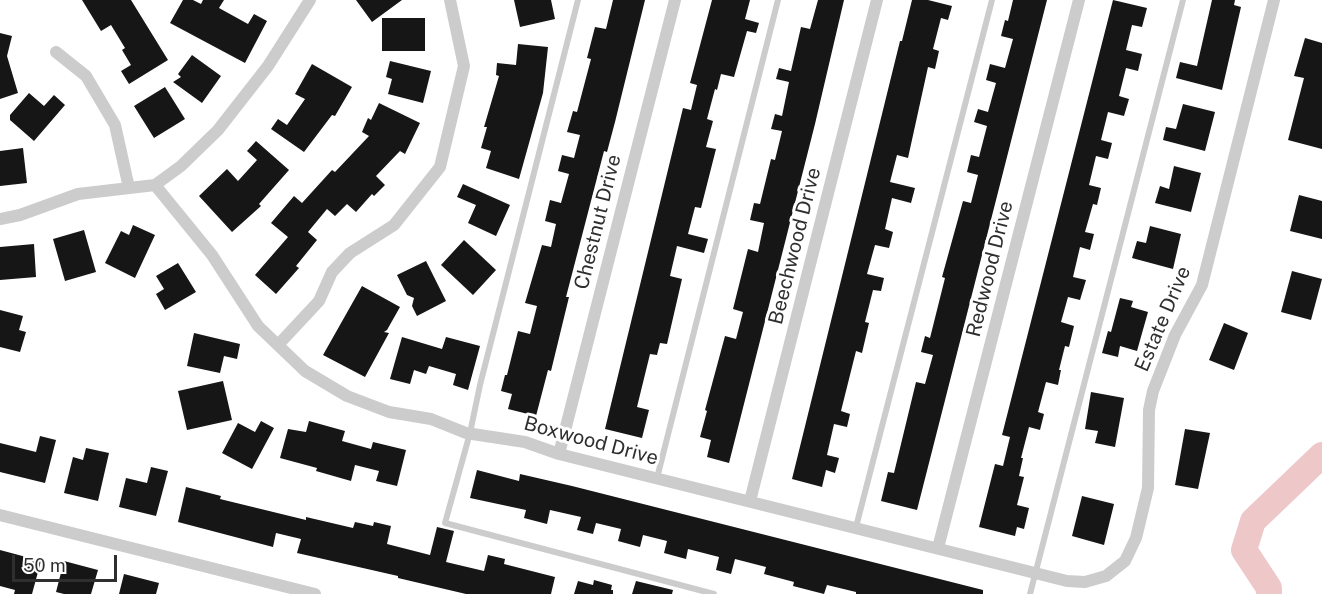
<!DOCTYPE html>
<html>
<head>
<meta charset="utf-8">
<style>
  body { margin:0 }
  #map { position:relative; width:1322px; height:594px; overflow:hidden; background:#fff; font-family:"Public Sans",sans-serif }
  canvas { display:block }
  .scale { position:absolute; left:12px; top:555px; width:105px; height:27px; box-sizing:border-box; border:3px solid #2f2f2f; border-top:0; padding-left:8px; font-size:18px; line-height:21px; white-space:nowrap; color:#2f2f2f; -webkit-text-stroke:4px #fff; paint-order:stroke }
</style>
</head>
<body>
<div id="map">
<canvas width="1322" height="594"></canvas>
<div class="scale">50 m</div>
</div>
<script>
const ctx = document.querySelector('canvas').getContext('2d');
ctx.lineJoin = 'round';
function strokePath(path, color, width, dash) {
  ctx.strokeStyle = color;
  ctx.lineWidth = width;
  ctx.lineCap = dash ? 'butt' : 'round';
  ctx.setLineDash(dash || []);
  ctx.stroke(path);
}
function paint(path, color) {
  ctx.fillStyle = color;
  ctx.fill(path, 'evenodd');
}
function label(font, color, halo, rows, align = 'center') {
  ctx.font = font + ' "Public Sans",sans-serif';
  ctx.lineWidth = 6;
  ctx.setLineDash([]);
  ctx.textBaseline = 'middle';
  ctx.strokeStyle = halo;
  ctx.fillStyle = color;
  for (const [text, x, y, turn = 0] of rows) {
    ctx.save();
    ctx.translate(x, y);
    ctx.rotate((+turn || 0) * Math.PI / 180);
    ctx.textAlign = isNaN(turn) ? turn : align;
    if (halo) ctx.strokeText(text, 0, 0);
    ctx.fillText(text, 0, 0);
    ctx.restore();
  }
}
const river = new Path2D(`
  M1269 594V588L1244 550 1253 521 1322 455`);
const building = new Path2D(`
  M82 0H131L168 60 129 84 121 71 131 65 122 50 125 48 111 25 101 31Z
  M183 0H193L201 4 203 0H224L219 8 248 24 254 14 267 21 245 63 170 23Z
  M356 0H402L372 22Z
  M514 0H551L555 19 520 27Z
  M613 0H645L615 122 607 152 604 151 566 297H569L551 371 548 370 536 416 508 409 512 394 501 391 505 375H507L518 331 530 334 537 306 525 303 542 245 551 247 556 224 545 221 550 200 561 203 569 174 558 171 562 155 574 158 580 135 567 132 573 111 577 112 591 59 587 58 595 27 606 29Z
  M712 0H750L745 19 759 23 756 33 747 31 734 77 721 74 717 90 715 89 707 119 713 121 706 147 716 149 701 208 695 207 688 234 708 239 704 253 677 246 670 276 682 279 667 344 660 343 657 355 650 354 637 407 649 410 642 438 605 429 683 108 691 110 697 85 690 83Z
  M818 0H844L815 124 729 463 707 457 711 440 700 437 707 411 705 410 725 336 736 339 743 312 733 309 748 249 758 252 764 223 750 220 754 203 760 204 771 159 775 160 782 131 771 129 775 114 782 116 789 82 776 79 779 68 791 71 801 27 810 29Z
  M912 0H928L952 6 948 20 941 18 933 49 939 51 935 69 928 67 908 158 897 155 890 182 915 188 911 203 892 198 885 229 893 232 889 248 875 245 867 274 884 278 881 291 873 290 865 322 869 323 862 353 856 351 841 411 850 414 847 427 834 424 827 455 839 458 835 473 826 470 822 487 792 479 900 41H902Z
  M1013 0H1047L917 510 881 501 888 472 894 473 916 382 925 384 933 355 921 352 925 336 930 338 945 278 942 277 963 201 971 203 978 175 967 172 971 155 979 157 987 126 974 122 978 109 988 112 996 83 986 80 990 64 1005 68 1013 39 1001 36 1005 20 1008 21Z
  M1113 0 1147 8 1142 27 1132 25 1126 50 1142 54 1138 71 1126 68 1119 96 1129 99 1124 116 1108 112 1101 140 1112 143 1108 159 1096 156 1089 185 1101 188 1097 205 1093 204 1085 232 1094 234 1090 250 1080 247 1073 277 1086 280 1080 300 1068 297 1061 322 1074 326 1069 347 1065 346 1059 370H1061L1058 385 1046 382 1038 412 1044 414 1040 430 1029 427 1021 458H1023L1019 476 1024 477 1017 505 1029 508 1024 529 1017 527 1015 536 979 527 995 464 1003 466 1010 437 1002 435Z
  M1212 0H1235L1234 5 1241 7 1222 90 1176 78 1180 62 1197 66Z
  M382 18H425V51H382Z
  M0 33 12 36 7 56 18 93 0 99Z
  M1305 38 1322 43V149L1288 140 1304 78 1294 76Z
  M518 44 548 47 543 93 519 179 486 168 491 151 481 148 487 127H484L499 76 496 75 497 63 516 65Z
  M192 55 221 76 202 103 173 82 181 77 178 74Z
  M390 61 431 71 423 103 388 94 392 79 386 77Z
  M312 64 352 87 335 116 332 115 304 152 271 129 278 119 287 125 305 99 295 94Z
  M165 87 185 119 154 138 134 106Z
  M29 93 44 106 54 95 65 105 34 141 10 120V115Z
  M379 103 420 123 405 154 400 151 376 176 385 185 374 196 372 194 356 212 347 204 335 216 327 209 308 232 317 240 296 266 299 268 276 294 255 275 288 237 271 223 294 196 302 203 332 170 335 172 369 136 362 132 368 118 371 120Z
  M1183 104 1215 112 1205 151 1163 140 1166 127 1176 129Z
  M256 141 289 170 259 204 261 206 232 232 199 196 227 169 238 181 257 160 247 151Z
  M23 148 27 183 0 186V151Z
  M1174 166 1201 173 1191 212 1155 203 1160 186 1169 189Z
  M463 184 510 205 496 236 468 223 476 205 457 197Z
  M1299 195 1322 201V239L1290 231Z
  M133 225 155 235 135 278 105 263 121 231 129 235Z
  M1150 226 1181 234 1173 269 1132 258 1137 241 1146 243Z
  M84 230 96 272 65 281 53 239Z
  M464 240 496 270 473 295 441 265Z
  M34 244 36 277 0 280V247Z
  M426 261 446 301 417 316 412 306 414 298 407 295 397 275Z
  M178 263 196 292 165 310 156 294 164 289 156 276Z
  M1292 271 1322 279 1311 320 1281 312Z
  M362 286 400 307 387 330 384 332 389 333 365 377 323 355Z
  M1120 298 1133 301 1131 307 1148 312 1137 351 1120 346 1118 357 1102 353 1108 331 1111 332Z
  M0 310 23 316 19 330 26 332 20 352 0 347Z
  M1224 323 1248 333 1234 370 1209 360Z
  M194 333 240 344 237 359 224 356 220 373 187 366Z
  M402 337 442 349 446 337 480 346 468 390 453 385 456 374 429 366 426 374 414 370 410 384 390 379Z
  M223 381 232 420 187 430 178 391Z
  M1091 392 1124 398 1115 447 1095 443 1098 431 1085 429Z
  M261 421 274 428 252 469 222 453 238 423 255 432Z
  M309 421 345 431 342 441 371 449 373 442 406 450 397 486 376 481 379 471 355 465 351 481 316 471 317 468 280 458 288 429 306 432Z
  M1185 429 1210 433 1198 489 1175 485Z
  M40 436 56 440 45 483 0 472V443L36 452Z
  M86 448 109 453 98 501 64 493 73 457 83 460Z
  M151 467 168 471 156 516 119 507 126 478 147 483Z
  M477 470 519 481 520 474 572 486 983 590V594H856V592L827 585 824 594 793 586 794 582 764 574 766 567 735 559 731 574 716 570 719 557 688 549 686 559 664 553 667 541 643 535 640 547 618 541 621 529 596 523 593 534 577 530 581 517 550 510 547 524 524 518 526 510 470 498Z
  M186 487 221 496 220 499 306 520V517L353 528 355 522 373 526 374 522 391 526 387 544 430 555 437 527 454 531 446 562 484 571 488 555 505 559 504 564 555 577 551 594H466L398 578V576L297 553 301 539 276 533 273 547 178 522Z
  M1082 496 1114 504 1104 545 1072 536Z
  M0 550 41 561 32 594H14L15 590 0 586Z
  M64 561 98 570 91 594H64L56 592Z
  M124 574 159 583 156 594H119Z
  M594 580 612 585 611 590H613V594H574L578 581 593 585Z
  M636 581 673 590 672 594H632Z`);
const lane = new Path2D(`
  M578 0 480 385 470 433 445 523 714 594
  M657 478 778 0
  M856 527 992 0
  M1030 594 1183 0`);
const street = new Path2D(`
  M56 52 86 76 115 125 129 188
  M155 185 212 255 258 326 305 371 347 396 389 412 431 419 466 433 525 442 559 454 1067 581 1085 582 1106 576 1125 561 1136 538 1148 488 1149 410 1153 391 1175 335 1202 285 1274 0
  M0 219 20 215 78 194 155 185 181 166 218 130 268 66 310 0
  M278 345 319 301 332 272 350 253 394 225 440 167 464 66 450 0
  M559 454 675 0
  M750 501 877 0
  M0 515 315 594
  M938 548 1079 0`);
const streetNames = [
  ["Chestnut Drive",598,222,-76],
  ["Beechwood Drive",795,246,-76],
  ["Redwood Drive",990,269,-76],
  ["Estate Drive",1163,319,-67],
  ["Boxwood Drive",591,441,15]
];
strokePath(river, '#eec7c9', 26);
paint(building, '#161616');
strokePath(lane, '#ccc', 6);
strokePath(street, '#ccc', 12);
label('20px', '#2f2f2f', '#fff', streetNames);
</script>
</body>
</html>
